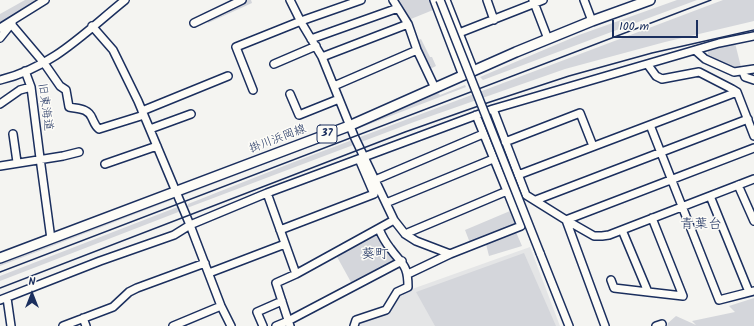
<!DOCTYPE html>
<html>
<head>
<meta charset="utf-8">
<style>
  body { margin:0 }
  #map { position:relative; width:754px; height:326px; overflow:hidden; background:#f4f4f1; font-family:Kalam,sans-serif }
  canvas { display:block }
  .north { position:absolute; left:12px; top:274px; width:40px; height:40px; -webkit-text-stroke:3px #fdfcf7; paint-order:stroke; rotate:0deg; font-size:11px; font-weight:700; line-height:16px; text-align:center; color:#1b2f5e }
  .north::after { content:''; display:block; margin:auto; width:14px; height:18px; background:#1b2f5e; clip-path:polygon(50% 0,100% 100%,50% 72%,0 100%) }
  .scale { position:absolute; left:612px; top:20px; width:86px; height:18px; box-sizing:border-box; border:2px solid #1b2f5e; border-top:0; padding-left:5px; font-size:12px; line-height:14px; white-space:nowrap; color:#1b2f5e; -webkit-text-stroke:3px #fdfcf7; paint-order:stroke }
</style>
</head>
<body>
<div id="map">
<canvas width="754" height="326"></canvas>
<div class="north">N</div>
<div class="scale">100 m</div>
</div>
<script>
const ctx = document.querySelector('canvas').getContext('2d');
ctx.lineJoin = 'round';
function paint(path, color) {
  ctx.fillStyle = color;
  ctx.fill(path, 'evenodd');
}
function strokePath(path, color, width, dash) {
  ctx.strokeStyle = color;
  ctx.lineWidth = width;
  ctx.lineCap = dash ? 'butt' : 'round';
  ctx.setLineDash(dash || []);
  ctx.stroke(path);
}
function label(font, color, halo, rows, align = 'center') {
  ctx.font = font + ' Kalam,"Klee One",sans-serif';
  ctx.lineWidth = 3;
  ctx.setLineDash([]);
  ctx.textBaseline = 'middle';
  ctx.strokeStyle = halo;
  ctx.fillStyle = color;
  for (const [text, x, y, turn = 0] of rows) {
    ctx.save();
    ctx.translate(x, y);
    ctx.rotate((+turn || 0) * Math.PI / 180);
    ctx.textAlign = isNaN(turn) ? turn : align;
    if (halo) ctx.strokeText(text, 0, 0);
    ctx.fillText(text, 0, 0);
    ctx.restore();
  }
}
const built = new Path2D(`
  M530 247 560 326H358L359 322 388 312 401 293Z`);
const green = new Path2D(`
  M25 0H38L0 26V14Z
  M246 0H251L252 3 208 23 206 19Z
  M400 0H429L433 10 406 21 394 2Z
  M677 0H697L483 80 480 77 579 35Z
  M723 0H754V21L665 42 565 69 414 122 187 208 188 204 294 162Z
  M421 39 430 57H432L436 66 430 69 414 42Z
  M735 43 741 67 738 68 722 63 708 55V51Z
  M465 85 466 87 0 266V264L438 93 440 95Z
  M180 206 181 211 0 281V276Z
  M510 211 515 223 514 226 470 243 465 230Z
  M516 232 522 246 489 256 486 244Z
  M377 233 380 234 396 258V261L352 284 336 255Z
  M524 253 556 326H435L416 292Z
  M754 298V326H667L668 323 676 316 696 325 692 321 735 312 729 306Z`);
const minor = new Path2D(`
  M290 0 301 22 322 57 354 136 394 220 405 234 416 241 450 254 521 226 507 191
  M393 0 408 24 417 50 435 88
  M434 0 463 76
  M446 0 474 71
  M487 0 494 20
  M533 0 548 39
  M584 0 592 21
  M194 23 242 0
  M11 24 44 63 60 86 66 90 69 107C78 109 88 108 92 118 94 122 95 126 99 129L144 115
  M92 26 113 50 138 101 190 225 221 306 231 326
  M0 28 45 0
  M459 33 543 0
  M0 38 12 23
  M311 39 398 8
  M696 51 705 59 734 72 754 69
  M322 57 408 24
  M274 64 316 46
  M648 65 656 76 662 79 699 72 732 89 737 92 754 136
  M25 71 31 87 40 158 51 239
  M743 72 745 77 754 80
  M0 80C53 67 84 33 125 0
  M334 86 417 50
  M253 90 236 47 301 21 361 0
  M290 94 299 115 339 99
  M0 104 20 90 31 87
  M493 109 526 195 566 220 594 236H602L609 235 754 179
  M142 111 228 76
  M650 125 719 300 754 291
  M150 129 191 114
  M13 134 17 162
  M505 142 580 113 593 146
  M105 164 157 146
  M0 166 63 156 79 152
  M518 175 737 92
  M375 180 483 134
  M738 185 754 221
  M267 193 296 274
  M710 196 749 292
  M536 200 748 119
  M386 203 493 159
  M566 220 754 148
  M566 220 605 326
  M280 230 374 194 359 159
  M405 234 507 191 476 115
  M540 253 569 326
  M209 273 285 244
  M408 274 450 254
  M611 280 614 288 648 292 622 230
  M648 292 683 296 652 218
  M7 298 11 326
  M0 300 100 261 174 235 190 225 267 193 493 109 719 43 754 36
  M83 318 86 326
  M63 326 113 307 129 292 137 288 205 263
  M173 326 221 306
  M263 326 257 312 282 301
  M276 326 288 321 402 261
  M290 326 276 283 296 274 394 220
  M354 326 356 320 386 310 397 292 408 287C408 264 402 265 390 248 386 243 382 236 379 229
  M656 326 662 324`);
const major = new Path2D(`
  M0 258 349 126 516 52 592 21 650 0`);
const rail = new Path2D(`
  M0 272 711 0
  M0 288 405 132 487 103 569 76 652 53 754 30`);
const minorBridge = new Path2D(`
  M440 0 540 253`);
const shields = [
  [327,134,20]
];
const shieldNames = [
  ["37",327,134]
];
const streetNames = [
  ["旧東海道",44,107,82],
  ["掛川浜岡線",278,140,-21]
];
const quarterNames = [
  ["青葉台",701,226],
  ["葵町",375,256]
];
paint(built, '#e4e5e6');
paint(green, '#d4d6db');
strokePath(minor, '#1b2f5e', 10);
strokePath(major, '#1b2f5e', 12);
strokePath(minor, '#fdfcf7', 7);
strokePath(major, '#fdfcf7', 9);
strokePath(rail, '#1b2f5e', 1.5);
strokePath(minorBridge, '#1b2f5e', 10, []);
strokePath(minorBridge, '#fdfcf7', 7);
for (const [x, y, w] of shields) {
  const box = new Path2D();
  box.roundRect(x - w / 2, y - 9, w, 18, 3);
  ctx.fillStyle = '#fdfcf7';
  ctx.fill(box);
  strokePath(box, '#1b2f5e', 1);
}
label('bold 11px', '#1b2f5e', null, shieldNames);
label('12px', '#1b2f5e', '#fdfcf7', streetNames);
label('14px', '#1b2f5e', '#fdfcf7', quarterNames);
</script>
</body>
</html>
